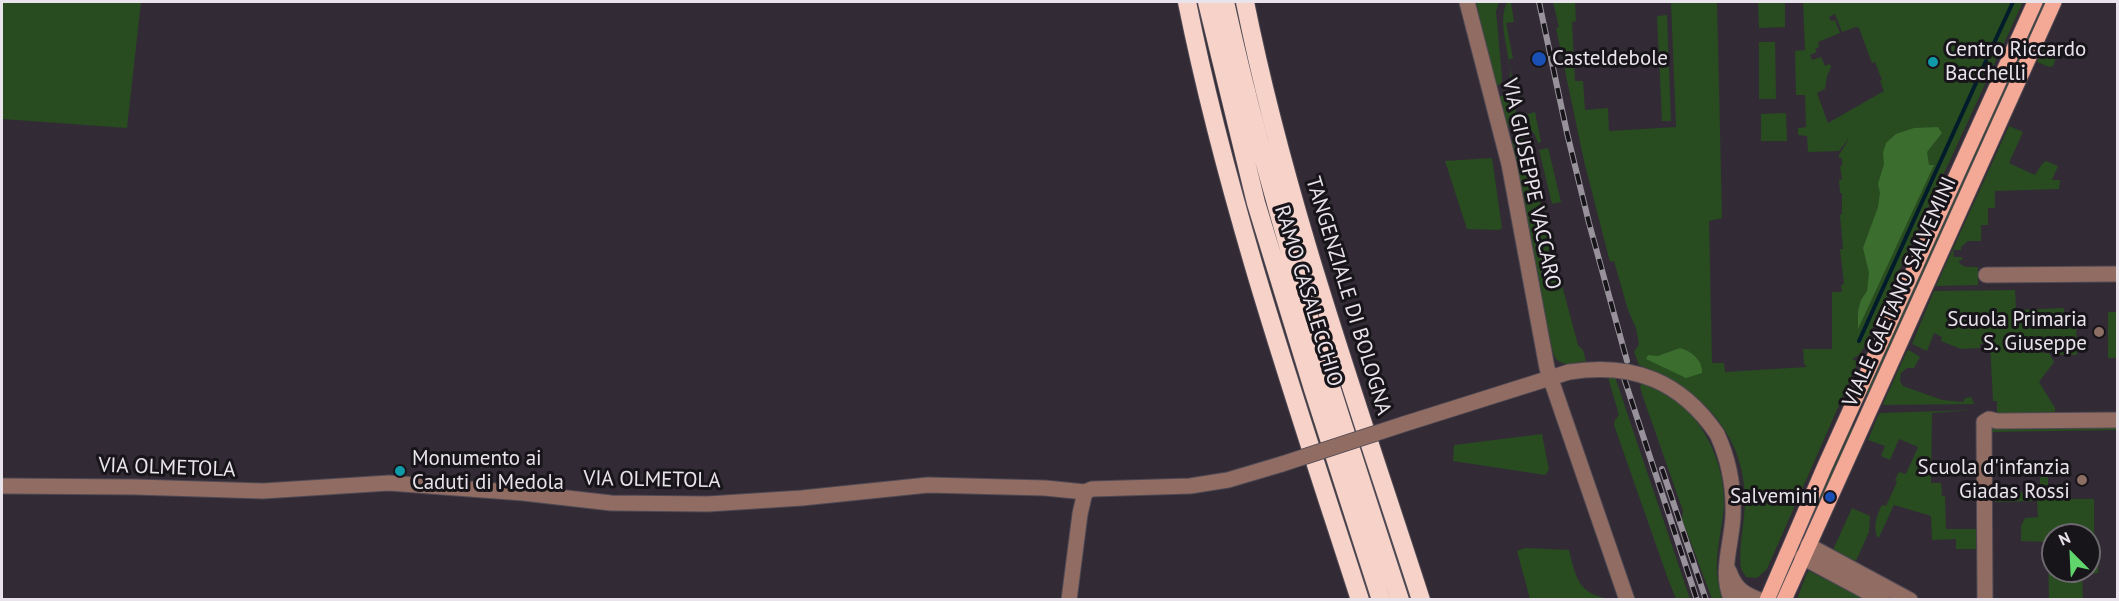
<!DOCTYPE html>
<html>
<head>
<meta charset="utf-8">
<style>
  body { margin:0 }
  #map { position:relative; width:2119px; height:601px; overflow:hidden; background:#322b36; font-family:"PT Sans",sans-serif }
  canvas { display:block }
  .frame { position:absolute; inset:0; border:3px solid #e9e4eb; pointer-events:none }
  .north { position:absolute; left:2041px; top:523px; width:60px; height:60px; box-sizing:border-box; background:#18151a; border:2px solid #6c686e; border-radius:50%; rotate:336deg; font-size:16px; font-weight:700; line-height:24px; text-align:center; color:#e9e4eb }
  .north::after { content:''; display:block; margin:auto; width:21px; height:27px; background:#5fd56b; clip-path:polygon(50% 0,100% 100%,50% 72%,0 100%) }
</style>
</head>
<body>
<div id="map">
<canvas width="2119" height="601"></canvas>
<div class="frame"></div>
<div class="north">N</div>
</div>
<script>
const ctx = document.querySelector('canvas').getContext('2d');
ctx.lineJoin = 'round';
function paint(path, color) {
  ctx.fillStyle = color;
  ctx.fill(path, 'evenodd');
}
function strokePath(path, color, width, dash) {
  ctx.strokeStyle = color;
  ctx.lineWidth = width;
  ctx.lineCap = dash ? 'butt' : 'round';
  ctx.setLineDash(dash || []);
  ctx.stroke(path);
}
function label(font, color, halo, rows, align = 'center') {
  ctx.font = font + ' "PT Sans",sans-serif';
  ctx.lineWidth = 6;
  ctx.setLineDash([]);
  ctx.textBaseline = 'middle';
  ctx.strokeStyle = halo;
  ctx.fillStyle = color;
  for (const [text, x, y, turn = 0] of rows) {
    ctx.save();
    ctx.translate(x, y);
    ctx.rotate((+turn || 0) * Math.PI / 180);
    ctx.textAlign = isNaN(turn) ? turn : align;
    if (halo) ctx.strokeText(text, 0, 0);
    ctx.fillText(text, 0, 0);
    ctx.restore();
  }
}
const green = new Path2D(`
  M2 2H141L127 128 2 119Z
  M1476 2H1499L1496 11 1502 77V82L1495 88Z
  M1511 2 1514 22 1506 23 1513 58 1508 60 1514 87 1507 88C1518 68 1494 25 1507 3Z
  M1553 2H1590L1575 3 1576 21 1572 22 1575 81H1583L1585 110 1608 108 1609 131 1676 127 1671 2H1717L1722 218 1709 221 1712 363H1724L1725 372 1807 367 1804 364 1803 349H1832V292H1842L1841 285 1844 284 1840 249H1843L1840 215 1842 214V193H1840L1839 180 1842 179 1840 166H1842V158H1839V155L1850 137 1839 151 1808 152 1807 136 1798 135V128L1806 127 1805 95H1796L1795 51 1805 50 1803 2H2023L1863 349 1859 355 1852 359 1858 362 1767 569 1757 578 1746 577 1741 569C1738 546 1745 523 1745 500 1745 433 1698 386 1639 365L1634 352 1639 344 1636 328 1628 310 1614 261 1610 262 1584 161 1556 28 1559 27ZM1835 14 1842 32 1856 27 1859 28 1872 63 1875 62 1882 80 1880 81 1884 91 1828 123 1817 93 1825 89 1827 76 1831 67 1830 64 1825 66 1821 57 1812 60 1810 55 1817 52 1815 49 1819 47 1818 42 1840 33 1835 20 1831 21 1829 17Z
  M1758 2H1785V27L1759 28Z
  M2043 2H2046L1867 396 1866 394Z
  M1667 15 1671 121H1662L1657 16Z
  M1759 42H1775L1776 99H1759Z
  M2061 45 2053 66 2049 67 2037 62 2044 46Z
  M1512 92 1519 127 1507 126 1498 97Z
  M1535 112 1541 142 1538 143 1534 133 1527 128 1525 115Z
  M1786 113 1787 141H1761V114Z
  M2009 126 2023 132 2009 163 2035 175 2042 164 2046 161 2058 166 2052 180H2060L2059 189 1995 191V208H1988V225H1981V241H1968L1961 247V250H1953L1954 257H1962V260H1959L1960 264 1966 267H1978V285L1936 286Z
  M1519 138H1523L1527 143 1541 207 1578 345 1583 350 1586 361C1573 363 1559 369 1553 353L1509 143Z
  M1548 148 1561 202 1552 204 1539 150Z
  M1492 158 1502 228 1499 230 1467 229 1445 161Z
  M2015 290 2016 310 2064 308V314H2076L2077 355H2055L2053 344H2043V353H2049L2054 362 2039 382 2055 408V413L1997 414V401H1993L1990 343 1980 344V348L1961 349 1941 341 1942 337 1934 333 1927 351 1912 344 1934 291Z
  M2108 312H2117V358H2108Z
  M1909 350 1920 357 1914 368H1907L1901 373 1900 381 1903 386 1942 400 1963 402 1965 398 1971 397 1974 404 1884 405 1883 404 1907 351Z
  M1608 377H1615L1690 599H1676L1668 579 1614 425 1615 420 1619 415Z
  M1642 383C1649 386 1657 388 1663 392 1702 414 1725 461 1724 505 1722 537 1709 568 1724 599H1712L1682 519 1683 511 1642 394 1640 386Z
  M1974 410 1932 413 1931 483H1941L1942 496H1945L1946 529H1976V549H1956V539L1932 540 1931 516 1894 505 1879 537H1877C1873 525 1877 515 1882 505L1886 506 1897 482 1895 480 1899 472 1906 474 1918 447 1899 439 1890 460 1881 456 1885 446 1868 440 1878 416 1880 413Z
  M1852 427 1853 429 1794 558 1792 557Z
  M2118 427 2117 430 1991 432 1992 429Z
  M1542 434 1549 470 1545 475 1453 461 1454 445Z
  M2040 465H2048V499H2094V534L2099 541 2098 573 2082 575 2083 599H2049L2048 542 2021 541V526L2025 518 2038 517 2037 501 1995 502V494L2040 491ZM2053 535H2089V571H2053Z
  M1852 508 1870 516 1869 532 1856 561 1833 550Z
  M1525 548 1569 550C1576 578 1578 594 1610 599H1530L1517 551Z
  M1809 571 1865 599H1854L1853 597 1848 600 1797 599 1807 573Z`);
const forest = new Path2D(`
  M1938 127 1942 133 1927 152 1929 165H1934L1858 329V311L1861 300 1867 291 1869 273 1863 248 1878 207 1880 193 1878 184 1884 164 1883 153 1886 143 1896 134 1914 128Z
  M1680 348C1691 351 1703 360 1702 373L1686 378 1646 359 1648 355 1658 356Z`);
const stream = new Path2D(`
  M1988 56 2013 2
  M1859 341 1986 61`);
const minor = new Path2D(`
  M1467 2 1509 164 1547 368 1627 600
  M1986 275 2118 274
  M1404 424 1569 372
  M1717 434C1729 460 1734 488 1733 516 1732 543 1719 575 1732 600
  M2 486 135 487 263 491 389 483 523 493 611 503 708 504 802 498 928 485 1045 488 1085 492 1092 489 1190 486 1228 480 1282 464
  M1808 545 1910 600
  M1802 557 1882 600
  M1729 571C1735 588 1743 594 1760 600
  M1069 600 1080 514 1085 492
  M1985 600 1984 422 1989 419 1997 421 2118 420`);
const major = new Path2D(`
  M1767 600 1824 468 2035 2
  M1784 600 2054 2`);
const highway = new Path2D(`
  M1187 2C1228 205 1296 402 1360 600
  M1207 2 1256 203 1313 389 1381 600
  M1225 2C1270 205 1335 402 1400 600
  M1245 2C1286 205 1357 402 1421 600`);
const rail = new Path2D(`
  M1539 2 1567 133 1589 223 1627 361
  M1624 378 1697 600
  M1662 469 1706 600`);
const minorBridge = new Path2D(`
  M1569 372C1633 362 1681 381 1717 434
  M1282 464 1404 424`);
const markers = [
  [1539,59,8,"#1a4fb4"],
  [1933,62,6,"#0f9aa8"],
  [2099,332,6,"#8d6e63"],
  [400,471,6,"#0f9aa8"],
  [2082,480,6,"#8d6e63"],
  [1830,497,6,"#1a4fb4"]
];
const poiNames = [
  ["Centro Riccardo",1945,50],
  ["Bacchelli",1945,74],
  ["Casteldebole",1552,59],
  ["Scuola Primaria",2087,320,"right"],
  ["S. Giuseppe",2087,344,"right"],
  ["Monumento ai",412,459],
  ["Caduti di Medola",412,483],
  ["Scuola d'infanzia",2070,468,"right"],
  ["Giadas Rossi",2070,492,"right"],
  ["Salvemini",1818,497,"right"]
];
const streetNames = [
  ["VIA GIUSEPPE VACCARO",1531,184,78],
  ["VIALE GAETANO SALVEMINI",1900,292,-66],
  ["RAMO CASALECCHIO",1308,296,73],
  ["TANGENZIALE DI BOLOGNA",1348,296,73],
  ["VIA OLMETOLA",167,468,2],
  ["VIA OLMETOLA",652,480,1]
];
paint(green, '#284b20');
paint(forest, '#3a6d2e');
strokePath(stream, '#021c2b', 4);
strokePath(minor, '#4f4953', 17);
strokePath(major, '#4f4953', 17);
strokePath(highway, '#4f4953', 20);
strokePath(minor, '#916c63', 15);
strokePath(major, '#f4a996', 15);
strokePath(highway, '#f7d2c8', 18);
strokePath(rail, '#98929b', 6);
strokePath(rail, '#18151a', 4, [11]);
strokePath(minorBridge, '#4f4953', 17, []);
strokePath(minorBridge, '#916c63', 15);
for (const [x, y, r, color] of markers) {
  const dot = new Path2D();
  dot.arc(x, y, r, 0, 2 * Math.PI);
  ctx.fillStyle = color;
  ctx.fill(dot);
  strokePath(dot, '#18151a', 2);
}
label('21px', '#e9e4eb', '#18151a', poiNames, 'left');
label('21px', '#e9e4eb', '#18151a', streetNames);
</script>
</body>
</html>
